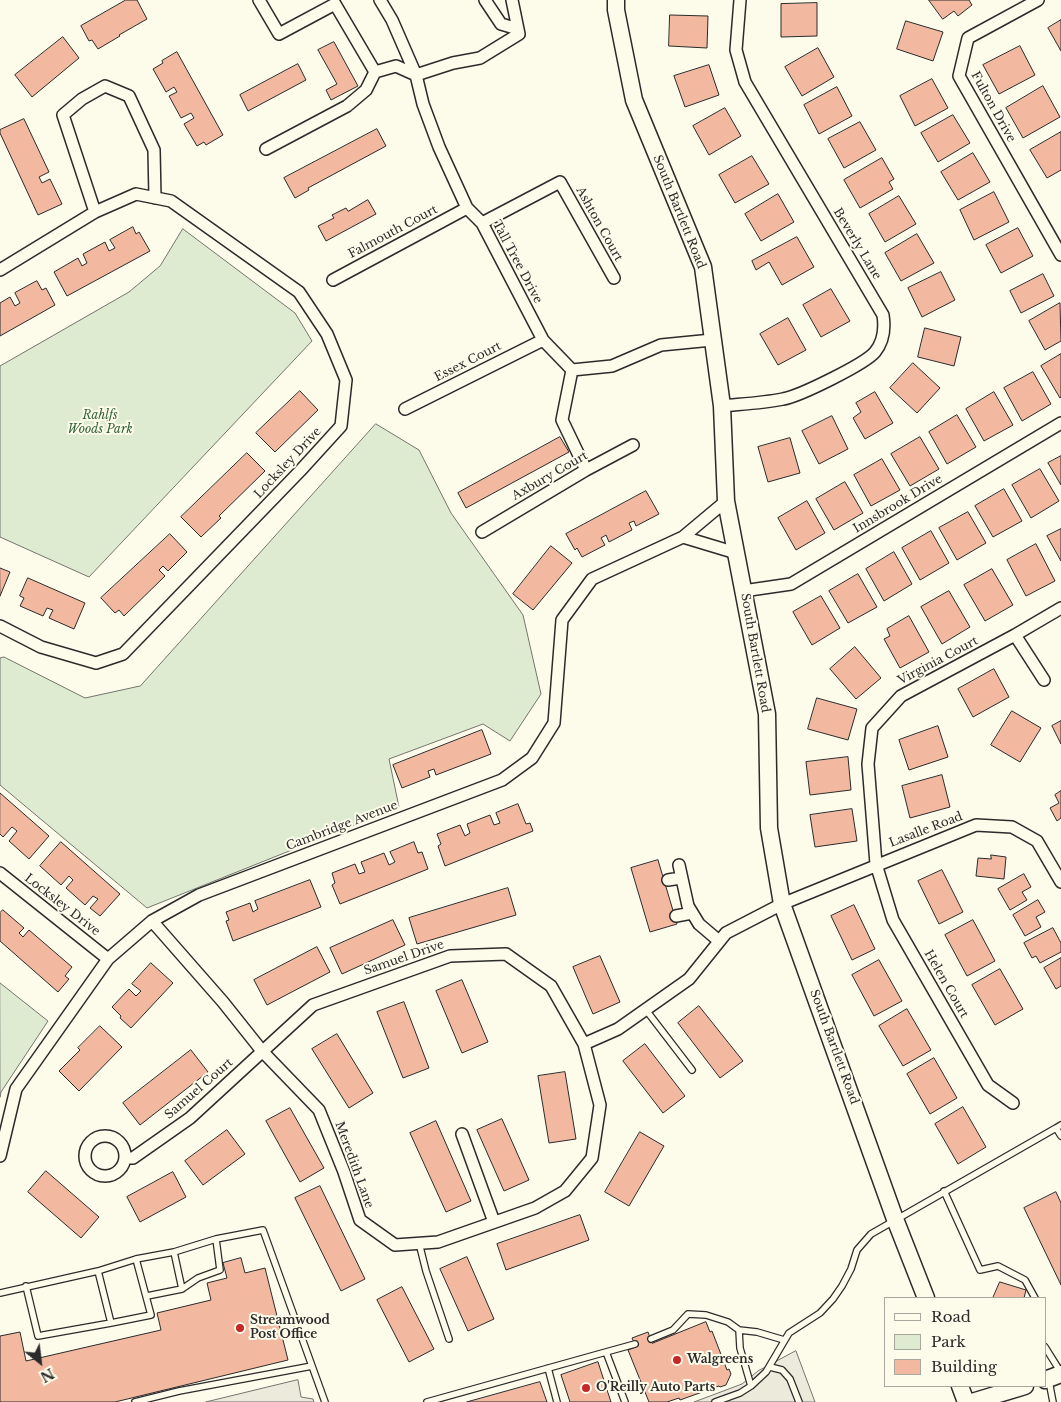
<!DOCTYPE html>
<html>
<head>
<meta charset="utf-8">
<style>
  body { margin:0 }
  #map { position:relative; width:1061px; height:1402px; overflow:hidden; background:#fdfbea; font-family:"Libre Baskerville",serif }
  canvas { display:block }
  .legend { position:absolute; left:884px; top:1297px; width:162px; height:90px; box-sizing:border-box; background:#fdfbea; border:1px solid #a9a89e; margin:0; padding:6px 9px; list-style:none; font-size:15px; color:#2b2b2b }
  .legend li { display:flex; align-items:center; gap:10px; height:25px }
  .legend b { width:25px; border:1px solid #a9a89e }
  .north { position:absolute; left:15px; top:1337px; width:50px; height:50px; -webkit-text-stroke:4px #fdfbea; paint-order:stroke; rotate:151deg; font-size:14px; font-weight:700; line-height:20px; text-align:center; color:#2b2b2b }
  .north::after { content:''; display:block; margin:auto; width:18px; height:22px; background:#2b2b2b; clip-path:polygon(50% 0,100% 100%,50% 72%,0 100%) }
</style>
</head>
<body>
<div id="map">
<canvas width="1061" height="1402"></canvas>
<ul class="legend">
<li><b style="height:6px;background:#fdfbea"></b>Road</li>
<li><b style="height:14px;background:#deebd1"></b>Park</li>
<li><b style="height:14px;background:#f2b8a0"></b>Building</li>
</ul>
<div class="north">N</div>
</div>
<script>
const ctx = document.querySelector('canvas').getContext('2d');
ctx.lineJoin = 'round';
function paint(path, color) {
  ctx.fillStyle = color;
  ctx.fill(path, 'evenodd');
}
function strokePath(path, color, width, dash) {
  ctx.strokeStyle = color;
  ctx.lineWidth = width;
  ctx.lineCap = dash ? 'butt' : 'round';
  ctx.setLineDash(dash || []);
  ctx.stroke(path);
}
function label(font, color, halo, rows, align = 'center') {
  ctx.font = font + ' "Libre Baskerville",serif';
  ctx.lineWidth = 4;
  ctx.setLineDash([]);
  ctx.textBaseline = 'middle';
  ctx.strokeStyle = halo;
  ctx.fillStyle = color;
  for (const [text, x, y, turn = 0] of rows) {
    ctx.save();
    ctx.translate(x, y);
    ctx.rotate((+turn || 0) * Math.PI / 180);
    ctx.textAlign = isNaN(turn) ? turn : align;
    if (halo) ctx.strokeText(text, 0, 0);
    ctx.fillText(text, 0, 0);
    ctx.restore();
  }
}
const green = new Path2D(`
  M183 229 295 313 312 341 89 577 0 537V366L129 292 160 266Z
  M376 424 419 450 451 513 523 615 541 694 510 741 483 724 389 759 399 807 147 908 0 785V658L4 657 85 698 140 686Z
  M0 983 48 1021 1 1092 0 1097Z`);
const parking = new Path2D(`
  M796 1351 815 1402H694L742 1384 758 1371Z
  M298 1380 301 1397 313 1399 314 1402H206Z`);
const building = new Path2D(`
  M126 0H137L147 19 119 35 120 36 98 49 92 40 89 41 81 26Z
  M929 0H969L972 5 958 16 954 11 943 19Z
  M817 3V36L781 37V4Z
  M670 15 708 16 707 48 669 46Z
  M1061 20V51L1048 28Z
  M906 21 943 32 933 61 897 49Z
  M63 37 79 58 32 97 15 75Z
  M334 42 358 86 331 100 326 90 337 84 318 50Z
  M1020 46 1035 75 999 94 983 65Z
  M818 48 834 77 802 96 785 67Z
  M177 52 223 135 206 145 204 142 197 146 184 124 194 118 191 113 181 118 169 96 177 92 174 87 166 92 153 69 163 63 162 61Z
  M298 64 306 80 248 111 240 95Z
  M709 65 719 95 685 107 674 76Z
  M932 79 948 108 915 126 900 96Z
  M1043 86 1060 117 1023 138 1006 108Z
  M837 87 852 116 819 134 804 105Z
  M725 108 741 136 709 155 693 126Z
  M953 115 970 143 938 162 921 133Z
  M24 119 49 172 39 177 42 183 50 179 62 204 38 215 0 133V130Z
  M860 122 876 150 844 168 828 139Z
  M377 129 386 146 308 188 309 190 295 198 284 178Z
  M1061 132V170L1047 178 1030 150Z
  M973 153 990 182 958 200 941 172Z
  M752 156 769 184 735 203 719 175Z
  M882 158 894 179 889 182 893 189 860 208 844 180Z
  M994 192 1009 222 974 240 960 210Z
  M778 194 794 222 761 241 745 214Z
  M899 196 916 224 885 242 869 214Z
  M368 200 376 214 326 241 318 226 334 218 332 215 346 208 348 211Z
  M133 227 136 234 139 232 150 251 67 296 54 272 78 258 82 266 87 263 83 254 105 242 109 251 115 248 110 240Z
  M1018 228 1033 256 1001 273 986 245Z
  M917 234 934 263 901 281 885 253Z
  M797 237 814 267 782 285 769 262 756 270 752 261Z
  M941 272 955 300 922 317 908 288Z
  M1043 274 1054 296 1021 313 1010 291Z
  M37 281 42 290 46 288 55 305 0 336V303L10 297 15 306 20 303 15 293Z
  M831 289 850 321 821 337 803 305Z
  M1060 303 1061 341 1045 350 1029 321Z
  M788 318 806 350 778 365 760 334Z
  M925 328 961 337 954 366 918 357Z
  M1061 354V397L1060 398 1041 366Z
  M913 363 940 388 917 413 890 388Z
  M1033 372 1051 404 1022 421 1004 388Z
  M300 391 318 410 275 452 256 433Z
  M875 392 893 423 865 439 853 418 861 412 856 403Z
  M994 392 1013 425 984 441 966 409Z
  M957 415 976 447 947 464 929 432Z
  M832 416 848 449 819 464 802 431Z
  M560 437 569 452 466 508 458 493Z
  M920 437 939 469 910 486 891 454Z
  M790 438 800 473 768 482 758 447Z
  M247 453 265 471 219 516 221 518 201 537 181 517Z
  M1061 456V485L1048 463Z
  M882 459 900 490 871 506 854 475Z
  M1040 469 1059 501 1031 518 1012 485Z
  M845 482 863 513 834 530 816 499Z
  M1004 489 1022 521 993 537 975 506Z
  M646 491 659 514 636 526 634 521 629 523 632 530 609 542 606 535 601 538 605 545 582 557 577 548 575 550 566 534Z
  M807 501 825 533 796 550 778 518Z
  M968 512 986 543 957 560 939 528Z
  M1061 529V561L1047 536Z
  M931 531 949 563 920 580 902 548Z
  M170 534 187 552 168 571 163 566 159 570 165 576 124 616 119 610 115 613 101 598Z
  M1036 544 1055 581 1026 596 1007 560Z
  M551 546 572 563 533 610 513 594Z
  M894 552 912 584 884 601 866 569Z
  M0 568 10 572 0 596Z
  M992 569 1013 605 985 621 964 585Z
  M858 574 877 607 848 623 829 591Z
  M28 578 85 603 74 629 49 618 53 610 47 608 43 616 20 606 24 598 20 596Z
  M949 591 970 627 942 644 921 607Z
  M821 596 840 628 812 645 793 612Z
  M909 616 929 652 900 668 884 639 890 636 887 629Z
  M855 647 881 678 856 699 830 669Z
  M994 669 1009 697 973 717 958 689Z
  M817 698 857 709 848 740 808 729Z
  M1012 711 1041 728 1020 762 991 745Z
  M1061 721V744L1052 726Z
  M938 726 948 757 909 770 899 740Z
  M482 730 491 754 436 775 434 769 428 771 430 777 402 788 393 765Z
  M848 757 851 790 810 795 806 762Z
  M942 775 950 807 910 818 902 786Z
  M1061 791V818L1057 821 1050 808 1059 803 1055 795Z
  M0 793 49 836 29 859 9 841 17 831 12 827 3 837 0 834Z
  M518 804 526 824 530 823 533 831 445 866 438 846 441 844 437 834 460 825 465 836 470 833 467 824 490 815 494 825 500 823 496 813Z
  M852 809 857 841 815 847 810 815Z
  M61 842 120 894 100 916 90 908 98 899 93 896 85 905 66 888 73 880 69 876 61 885 40 866Z
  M414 842 418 853 422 852 428 869 340 904 332 885 335 883 332 873 355 864 359 874 365 872 361 862 384 853 389 865 395 862 390 852Z
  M991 855 1006 857 1004 879 976 876 978 858 991 859Z
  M658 860 677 924 650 932 631 868Z
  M942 870 963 912 939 924 918 881Z
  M1024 874 1031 887 1022 892 1027 900 1010 910 998 889Z
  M310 880 321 907 233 941 226 921 229 920 226 912 250 903 253 912 258 909 255 901Z
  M508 888 516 915 417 944 409 918Z
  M1038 900 1045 912 1036 917 1041 927 1025 936 1013 915Z
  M854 905 875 949 852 960 831 916Z
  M3 910 24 928 19 933 23 937 29 930 72 967 65 976 69 979 58 992 0 941V913Z
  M393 920 405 945 342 974 330 948Z
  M973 920 995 961 967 976 945 935Z
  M1053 928 1061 943V952L1040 963 1036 956 1032 958 1024 943Z
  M317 947 330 972 267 1005 254 980Z
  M600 956 620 1002 593 1014 573 967Z
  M1061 958V986L1056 989 1044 968Z
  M879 960 902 1001 874 1016 852 975Z
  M151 963 173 983 131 1028 120 1018 121 1016 112 1007 129 989 136 996 141 991 132 984Z
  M1000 969 1023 1009 995 1025 972 985Z
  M462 980 488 1042 462 1053 436 991Z
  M404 1002 429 1068 403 1078 377 1012Z
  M699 1006 743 1061 720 1078 678 1023Z
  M907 1009 931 1050 903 1066 879 1026Z
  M100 1026 122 1047 79 1091 59 1071 80 1050 78 1048Z
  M337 1034 373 1093 349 1108 312 1049Z
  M645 1044 685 1096 663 1113 623 1061Z
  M191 1050 208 1072 140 1125 123 1103Z
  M934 1058 957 1098 930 1114 907 1074Z
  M565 1072 576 1139 549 1143 538 1076Z
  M963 1107 986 1147 958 1164 935 1124Z
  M290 1108 324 1168 300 1182 266 1121Z
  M502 1119 529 1180 504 1191 477 1130Z
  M436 1121 471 1201 446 1212 410 1133Z
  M227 1130 245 1154 203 1185 185 1161Z
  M640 1132 664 1146 629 1206 605 1192Z
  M46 1171 99 1217 81 1238 28 1192Z
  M173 1172 186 1197 140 1222 127 1197Z
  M320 1186 365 1279 341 1291 295 1198Z
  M1056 1192 1061 1203V1285L1024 1208Z
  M580 1215 589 1240 506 1270 497 1244Z
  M467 1257 494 1319 468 1331 440 1269Z
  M241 1258 245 1273 265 1268 288 1360 115 1402H0V1336L20 1332 26 1361 161 1330 157 1313 211 1300 207 1283 227 1278 223 1263Z
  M1000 1282 1026 1290 1024 1298H993Z
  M402 1287 434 1349 409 1362 377 1300Z
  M706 1322 710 1332 712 1331 727 1370 729 1369 731 1374 726 1385 720 1387 719 1386 680 1400 679 1398 667 1402H649L628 1350 636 1347 632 1338 648 1332 652 1343Z
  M598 1362 611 1402H570L561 1375Z
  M540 1382 547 1402H467Z`);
const lane = new Path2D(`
  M646 1010 692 1070
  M1061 1125 1056 1128 1061 1136
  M944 1191 980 1270 998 1266 1025 1280 1035 1298
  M419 1243 426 1271 449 1339
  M174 1252 216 1239 263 1230 312 1366
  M98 1271 111 1323 151 1315 136 1259 174 1252 182 1289 198 1278 220 1270 216 1239
  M26 1286 38 1336 111 1323
  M0 1293 98 1271 136 1259
  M147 1296 182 1289
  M739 1330 740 1348 751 1386
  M651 1339 673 1330 688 1314 706 1315 728 1322 739 1330 757 1332 784 1340
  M1045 1347 1060 1371
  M606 1352 635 1344
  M770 1367 782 1370 790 1379 799 1402
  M548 1368 557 1402
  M1049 1381 1053 1402
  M135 1402 179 1391 312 1366 325 1402
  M427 1402 606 1352 625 1402
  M715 1402 740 1393 751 1386 766 1372 789 1333 820 1313 833 1299 842 1286 851 1269 857 1250 871 1234 1056 1128`);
const street = new Path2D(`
  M259 0 279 34 335 4
  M380 0 392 20 416 75 423 104 439 147 467 208 482 223 543 340 572 370 612 366 661 345 712 340
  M485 0 501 24 518 29
  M1038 0 968 38 959 76 1061 255
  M335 4 375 72
  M416 75 453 63 480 58 519 34 512 0
  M266 149 347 106 366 90 375 72 396 66 416 75
  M95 212 63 115 82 99 105 86 129 96 154 150 155 198
  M482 223 560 182 614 278
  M0 270 95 212 136 194 171 201 299 292 327 334 346 380 341 426 300 471 123 654 96 663 41 647 0 626
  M333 280 467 208
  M572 370 562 420 586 470
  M722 406C742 404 763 403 783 399 800 396 865 364 875 352 884 341 885 328 883 315L745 82 736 50 740 0
  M405 409 543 340
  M482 532 586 470 633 445
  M683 537 736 553
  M743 591 791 584 1061 423
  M1015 635 1044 680
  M679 865 688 906 699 924 719 941
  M0 873 108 959
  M668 880 681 878
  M676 916 692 913
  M152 921 223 1002 262 1051 319 1110 344 1172 360 1220 395 1245 438 1242 535 1208 565 1191 592 1158 600 1105 584 1044
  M1013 1103 988 1085 893 920 876 864 868 764 872 728 901 696 1015 635 1061 608
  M462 1134 494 1222
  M85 1156a20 20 0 1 1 40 0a20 20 0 1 1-40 0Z
  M0 1156 16 1089 108 959 152 921 199 895 502 780 532 758 554 723 562 620 592 579 683 537 726 501
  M125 1158H133L190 1118 313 1005 450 956 506 954 551 986 584 1044 618 1029 689 979 726 933 782 904 976 825 1012 827 1037 841 1061 882`);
const secondary = new Path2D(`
  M616 0V10L634 100 703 267 722 406 726 501 767 714 769 828 782 904 895 1219 926 1298
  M1045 1380 1061 1374
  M960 1386 966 1402
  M972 1402 1025 1386`);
const markers = [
  [240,1328,5,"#c62828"],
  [677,1360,5,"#c62828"],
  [586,1388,5,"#c62828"]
];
const streetNames = [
  ["Fulton Drive",993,107,61],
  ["South Bartlett Road",679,212,68],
  ["Ashton Court",599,224,61],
  ["Falmouth Court",393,232,-28],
  ["Beverly Lane",857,244,59],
  ["Tall Tree Drive",517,262,62],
  ["Essex Court",468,362,-27],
  ["Locksley Drive",288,463,-47],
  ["Axbury Court",550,476,-30],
  ["Innsbrook Drive",898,504,-31],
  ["South Bartlett Road",755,653,80],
  ["Virginia Court",938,661,-28],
  ["Cambridge Avenue",342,826,-21],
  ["Lasalle Road",926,830,-21],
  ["Locksley Drive",62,905,38],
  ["Samuel Drive",404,958,-19],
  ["Helen Court",946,984,60],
  ["South Bartlett Road",834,1047,70],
  ["Samuel Court",199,1089,-41],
  ["Meredith Lane",354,1165,70]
];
const parkNames = [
  ["Rahlfs",100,416],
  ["Woods Park",100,430]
];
const poiNames = [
  ["Streamwood",250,1321],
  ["Post Office",250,1335],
  ["Walgreens",687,1360],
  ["O'Reilly Auto Parts",596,1388]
];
paint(green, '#deebd1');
strokePath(green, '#74746e', 1);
paint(parking, '#eceadb');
strokePath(parking, '#74746e', 1);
paint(building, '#f2b8a0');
strokePath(building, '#2b2b2b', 1);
strokePath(lane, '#2b2b2b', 8);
strokePath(street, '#2b2b2b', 14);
strokePath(secondary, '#2b2b2b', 19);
strokePath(lane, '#fdfbea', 5.5);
strokePath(street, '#fdfbea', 11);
strokePath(secondary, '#fdfbea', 16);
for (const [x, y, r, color] of markers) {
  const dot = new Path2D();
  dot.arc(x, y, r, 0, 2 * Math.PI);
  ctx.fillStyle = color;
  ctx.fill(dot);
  strokePath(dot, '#fdfbea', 2);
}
label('12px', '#2b2b2b', '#fdfbea', streetNames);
label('italic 12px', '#34623c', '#fdfbea', parkNames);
label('bold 12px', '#2b2b2b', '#fdfbea', poiNames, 'left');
</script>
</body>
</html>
